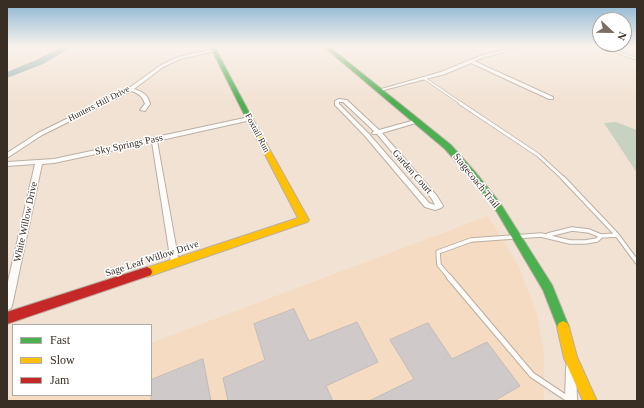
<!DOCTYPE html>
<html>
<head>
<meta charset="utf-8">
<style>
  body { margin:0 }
  #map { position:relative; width:644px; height:408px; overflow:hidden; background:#f2e2d3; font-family:Georgia,serif }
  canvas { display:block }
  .frame { position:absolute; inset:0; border:8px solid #392e24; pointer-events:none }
  .legend { position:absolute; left:12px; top:324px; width:140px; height:72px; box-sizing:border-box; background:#fff; border:1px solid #b0aba7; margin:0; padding:5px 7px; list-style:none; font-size:12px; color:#392e24 }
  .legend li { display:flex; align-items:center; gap:8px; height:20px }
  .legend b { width:20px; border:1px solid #b0aba7 }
  .north { position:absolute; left:592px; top:12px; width:40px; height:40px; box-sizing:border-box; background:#fff; border:1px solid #b0aba7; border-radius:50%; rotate:112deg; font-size:11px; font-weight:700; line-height:16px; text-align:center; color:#392e24 }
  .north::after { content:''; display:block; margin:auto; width:14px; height:18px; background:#7a6d61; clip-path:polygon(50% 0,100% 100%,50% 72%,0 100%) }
</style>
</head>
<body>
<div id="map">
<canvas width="644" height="408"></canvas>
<div class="frame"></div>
<ul class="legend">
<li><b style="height:5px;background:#4caf50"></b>Fast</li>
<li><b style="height:5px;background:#ffc107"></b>Slow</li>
<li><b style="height:5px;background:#c62828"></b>Jam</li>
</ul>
<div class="north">N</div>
</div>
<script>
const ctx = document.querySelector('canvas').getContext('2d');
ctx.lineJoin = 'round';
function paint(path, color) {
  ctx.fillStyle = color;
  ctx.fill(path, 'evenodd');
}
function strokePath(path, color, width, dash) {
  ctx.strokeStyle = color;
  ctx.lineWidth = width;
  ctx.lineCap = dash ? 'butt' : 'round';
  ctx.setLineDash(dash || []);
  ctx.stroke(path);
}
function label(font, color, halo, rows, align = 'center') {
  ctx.font = font + ' Georgia,serif';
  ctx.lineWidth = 3;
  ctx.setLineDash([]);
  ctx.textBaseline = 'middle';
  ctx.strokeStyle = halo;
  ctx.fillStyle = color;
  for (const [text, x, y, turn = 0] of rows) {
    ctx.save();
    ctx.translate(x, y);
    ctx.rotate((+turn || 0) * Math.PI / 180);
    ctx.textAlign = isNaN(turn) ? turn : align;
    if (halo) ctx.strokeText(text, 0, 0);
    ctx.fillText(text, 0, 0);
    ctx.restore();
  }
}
const built = new Path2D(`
  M488 216 518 265 537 314 544 353V401H7V398L14 395H151V343Z`);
const green = new Path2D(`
  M616 122 637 130V173L604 123Z`);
const river = new Path2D(`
  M64 46H74L43 64 7 78V72L36 60Z`);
const building = new Path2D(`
  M294 309 309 341 357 322 378 362 326 386 333 401H228L223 378 265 360 254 324Z
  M428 323 452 359 487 342 520 386 494 401H369L414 379 390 340Z
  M203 359 211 401H151V380Z`);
const laneFar3 = new Path2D(`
  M424 78 462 104`);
const laneFar2 = new Path2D(`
  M460 103 538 155 564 179`);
const laneFar1 = new Path2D(`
  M548 235 572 229 589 231 601 236 617 235 563 178
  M617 235 637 262
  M450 278 439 265 438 252 471 240 541 235 570 242H585L597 240 601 236`);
const lane = new Path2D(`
  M449 277 532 375 568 399`);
const street = new Path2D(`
  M519 46H524L482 58 474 61 553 97V99H549L471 63 445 74 380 91 378 90 441 72 480 56Z
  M597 46H602L637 58V60Z
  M214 49H215V51L180 59 163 67 134 89C143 92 148 95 150 104L145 111 140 110 145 104C143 96 138 93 131 91L42 135 7 158V153L38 133 129 88 161 65 178 57Z
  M339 99 347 100 379 130 415 120H419V122L382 133 437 196 443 206 441 208 435 210 425 207 365 136 335 105V101ZM339 102H343L374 131 372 133 373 134H377L432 199 435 205 429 203 369 134 339 104Z
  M249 117 252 119 251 120 157 141 179 263 178 265 175 266 172 265 171 263 152 142 54 163 42 164 12 306 10 309 7 310V286L35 164 7 166V162L54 159Z
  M571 363 575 364 576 368 577 401H565L566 368 567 364Z`);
const fast = new Path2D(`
  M210 46H214L252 118 251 119H247L246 118Z
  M323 46H328L451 145 475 172 500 203 552 285 569 327 567 331 563 333 559 331 543 290 494 207 469 176 445 149Z`);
const slow = new Path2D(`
  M249 116 252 118 309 220 307 222 147 277 143 275 142 272 143 269 298 218 246 118Z
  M563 321 567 323 569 327 577 357 597 401H583L564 358 557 327 559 323Z`);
const jam = new Path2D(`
  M147 267 151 269 152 272 151 275 7 324V312Z`);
const farStreetnames = [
  ["Hunters Hill Drive",99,104,-27],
  ["Foxtail Run",257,133,62]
];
const streetNames = [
  ["Sky Springs Pass",129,145,-12],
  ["Garden Court",412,172,49],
  ["Stagecoach Trail",476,181,51],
  ["White Willow Drive",26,222,-78],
  ["Sage Leaf Willow Drive",152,259,-18]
];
paint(built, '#f5dbc2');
paint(green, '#c8d2c0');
paint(river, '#93b2b4');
paint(building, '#d0c9c9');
strokePath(building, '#c3bcbb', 1);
strokePath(laneFar3, '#bbafa4', 3);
strokePath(laneFar2, '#bbafa4', 4.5);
strokePath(laneFar1, '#bbafa4', 5.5);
strokePath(lane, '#bbafa4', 7);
strokePath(street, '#bbafa4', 2);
strokePath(fast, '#bbafa4', 2);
strokePath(slow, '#bbafa4', 2);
strokePath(jam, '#bbafa4', 2);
strokePath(laneFar3, '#fdfbf8', 2);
strokePath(laneFar2, '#fdfbf8', 3);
strokePath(laneFar1, '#fdfbf8', 3.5);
strokePath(lane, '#fdfbf8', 5);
paint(street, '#fdfbf8');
paint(fast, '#4caf50');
paint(slow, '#ffc107');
paint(jam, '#c62828');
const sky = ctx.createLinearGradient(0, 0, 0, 103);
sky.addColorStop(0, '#86b3d3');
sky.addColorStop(0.45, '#f9f2eb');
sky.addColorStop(1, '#f9f2eb00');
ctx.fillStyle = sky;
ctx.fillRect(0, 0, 644, 103);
label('9px', '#392e24', '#fff', farStreetnames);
label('10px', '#392e24', '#fff', streetNames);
</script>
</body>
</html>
